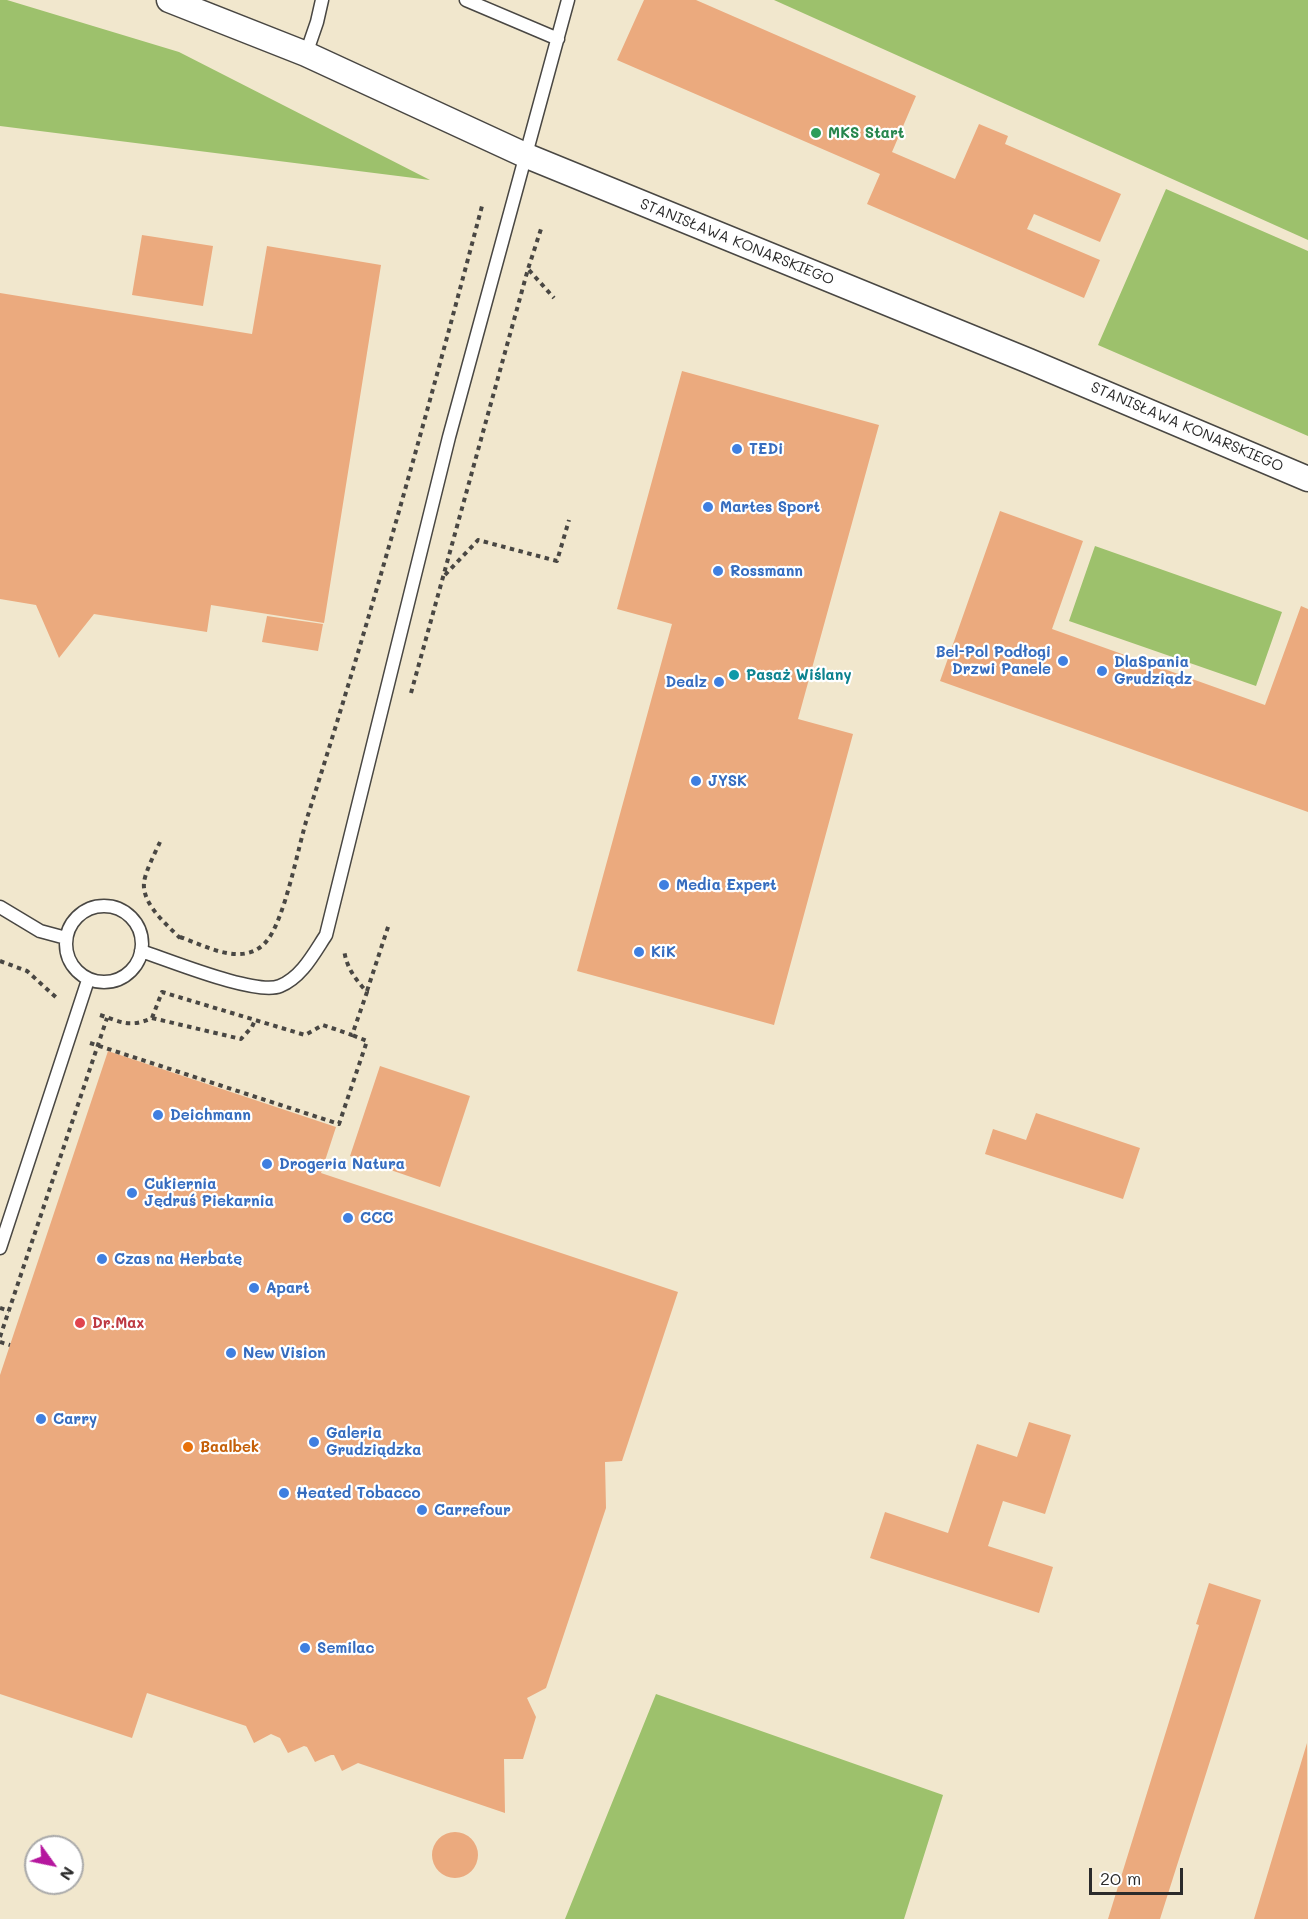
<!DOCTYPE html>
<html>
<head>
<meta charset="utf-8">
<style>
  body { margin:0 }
  #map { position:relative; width:1308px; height:1919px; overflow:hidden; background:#f1e7cd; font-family:Mali,sans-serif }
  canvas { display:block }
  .north { position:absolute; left:24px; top:1835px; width:60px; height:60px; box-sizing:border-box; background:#fff; border:2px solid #aaa; border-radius:50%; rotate:123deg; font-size:16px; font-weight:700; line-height:24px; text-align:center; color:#2b2b2b }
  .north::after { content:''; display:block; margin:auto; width:21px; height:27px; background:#b5179e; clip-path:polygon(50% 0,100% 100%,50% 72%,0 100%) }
  .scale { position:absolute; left:1089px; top:1868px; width:94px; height:27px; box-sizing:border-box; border:3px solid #2b2b2b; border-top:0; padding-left:8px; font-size:18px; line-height:21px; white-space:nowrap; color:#2b2b2b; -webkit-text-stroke:4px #fff; paint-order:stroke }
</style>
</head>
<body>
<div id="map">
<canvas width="1308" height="1919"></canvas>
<div class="north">N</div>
<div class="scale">20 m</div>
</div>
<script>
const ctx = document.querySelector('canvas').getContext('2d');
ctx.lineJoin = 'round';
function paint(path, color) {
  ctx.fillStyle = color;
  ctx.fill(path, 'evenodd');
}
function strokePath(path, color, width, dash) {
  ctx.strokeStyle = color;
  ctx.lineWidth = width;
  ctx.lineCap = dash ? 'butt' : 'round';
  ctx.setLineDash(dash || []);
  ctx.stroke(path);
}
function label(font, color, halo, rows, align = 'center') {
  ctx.font = font + ' Mali,sans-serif';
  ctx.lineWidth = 4.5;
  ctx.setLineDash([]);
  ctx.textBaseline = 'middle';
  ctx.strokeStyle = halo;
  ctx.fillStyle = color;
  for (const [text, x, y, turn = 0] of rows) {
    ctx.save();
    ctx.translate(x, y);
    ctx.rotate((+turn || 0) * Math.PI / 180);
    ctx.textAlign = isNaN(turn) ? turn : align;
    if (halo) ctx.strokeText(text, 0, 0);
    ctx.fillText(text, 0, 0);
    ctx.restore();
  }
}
const green = new Path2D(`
  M0 0H7L179 52 430 180 0 126Z
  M775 0H1308V240L774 0Z
  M1166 189 1308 251V436L1098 345Z
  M1095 546 1282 612 1256 686 1069 621Z
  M656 1694 943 1795 904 1919H565Z`);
const building = new Path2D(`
  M644 0H696L916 96 892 152 955 179 979 124 1008 136 1005 144 1121 194 1100 242 1034 214 1027 229 1100 260 1084 298 867 204 880 174 617 60Z
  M142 235 213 246 203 306 132 295Z
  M267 246 381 265 324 623 211 605 207 632 94 614 59 658 36 605 0 599V293L252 334Z
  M682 371 879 425 798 719 853 734 774 1025 577 971 672 624 617 609Z
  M1000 511 1083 541 1052 629 1265 705 1301 606 1308 609V812L940 681Z
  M267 616 323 624 318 651 262 642Z
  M108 1051 336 1127 321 1173 678 1292 622 1461 605 1462 606 1508 546 1688 527 1698 536 1717 523 1759H504L505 1813 358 1763 342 1771 334 1755H331L315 1762 307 1747 304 1746 288 1753 280 1738 271 1734 254 1743 246 1726 147 1693 132 1738 0 1694V1375Z
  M380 1066 470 1096 440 1187 350 1156Z
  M1036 1113 1140 1148 1123 1199 985 1154 993 1129 1026 1140Z
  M1029 1422 1071 1435 1045 1514 1003 1501 988 1546 1053 1567 1039 1613 870 1558 885 1512 948 1533 977 1444 1017 1457Z
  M1209 1583 1261 1600 1160 1919H1108L1199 1625 1196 1624Z
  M1307 1743 1308 1919H1254Z
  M432 1855a23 23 0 1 1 46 0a23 23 0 1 1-46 0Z`);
const path = new Path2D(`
  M529 270 554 298
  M445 575 478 540 557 561 569 520
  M411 693 528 269 541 229
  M160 842C155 853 145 872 144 883 142 904 167 925 180 938
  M180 937C206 946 242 967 265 943 285 922 298 846 308 815 372 614 428 411 482 206
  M0 961 27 971 59 1000
  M367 991 389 924
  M100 1015C121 1022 130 1028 152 1018L162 992 305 1035 323 1025 352 1035 367 992C355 979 346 967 344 949
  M152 1018 241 1039 252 1027 255 1020
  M90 1043 339 1124 367 1041 352 1035
  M0 1308 9 1311
  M0 1337 107 1018
  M0 1342 10 1345`);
const lane = new Path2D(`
  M466 0 558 39
  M306 54 317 22 322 0
  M66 944a38 38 0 1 1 76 0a38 38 0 1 1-76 0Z
  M0 907 40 931 66 938
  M141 951C169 960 256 996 280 986 302 977 314 953 326 935L449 437 568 0
  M0 1248 88 980`);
const street = new Path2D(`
  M169 0 306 54 527 156 1029 361 1308 479`);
const markers = [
  [816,133,6,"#2e9e5b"],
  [737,449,6,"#3f7fe0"],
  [708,507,6,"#3f7fe0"],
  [718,571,6,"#3f7fe0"],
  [1063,661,6,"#3f7fe0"],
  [1102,671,6,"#3f7fe0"],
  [734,675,6,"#0f9aa8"],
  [719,682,6,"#3f7fe0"],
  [696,781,6,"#3f7fe0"],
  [664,885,6,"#3f7fe0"],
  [639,952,6,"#3f7fe0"],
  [158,1115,6,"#3f7fe0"],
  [267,1164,6,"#3f7fe0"],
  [132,1193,6,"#3f7fe0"],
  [348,1218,6,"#3f7fe0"],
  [102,1259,6,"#3f7fe0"],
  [254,1288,6,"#3f7fe0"],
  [80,1323,6,"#e0444e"],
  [231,1353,6,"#3f7fe0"],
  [41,1419,6,"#3f7fe0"],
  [314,1442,6,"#3f7fe0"],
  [188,1447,6,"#e8710a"],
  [284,1493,6,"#3f7fe0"],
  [422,1510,6,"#3f7fe0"],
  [305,1648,6,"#3f7fe0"]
];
const leisureNames = [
  ["MKS Start",828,133]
];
const streetNames = [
  ["STANISŁAWA KONARSKIEGO",737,242,22],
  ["STANISŁAWA KONARSKIEGO",1187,427,23]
];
const shopNames = [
  ["TEDi",749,449],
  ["Martes Sport",720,507],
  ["Rossmann",730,571],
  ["Bel-Pol Podłogi",1051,652,"right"],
  ["Drzwi Panele",1051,669,"right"],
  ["DlaSpania",1114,662],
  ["Grudziądz",1114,679],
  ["Dealz",707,682,"right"],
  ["JYSK",708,781],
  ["Media Expert",676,885],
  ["KiK",651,952],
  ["Deichmann",170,1115],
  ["Drogeria Natura",279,1164],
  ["Cukiernia",144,1184],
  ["Jędruś Piekarnia",144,1201],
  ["CCC",360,1218],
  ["Czas na Herbatę",114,1259],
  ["Apart",266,1288],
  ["New Vision",243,1353],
  ["Carry",53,1419],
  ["Galeria",326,1433],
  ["Grudziądzka",326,1450],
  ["Heated Tobacco",296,1493],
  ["Carrefour",434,1510],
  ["Semilac",317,1648]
];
const cultureNames = [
  ["Pasaż Wiślany",746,675]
];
const healthNames = [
  ["Dr.Max",92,1323]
];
const foodNames = [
  ["Baalbek",200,1447]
];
paint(green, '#9dc16c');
paint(building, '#ebaa7e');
strokePath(lane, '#494743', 15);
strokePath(street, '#494743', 27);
strokePath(path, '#494743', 4, [4.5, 4.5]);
strokePath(lane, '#fff', 12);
strokePath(street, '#fff', 24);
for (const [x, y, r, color] of markers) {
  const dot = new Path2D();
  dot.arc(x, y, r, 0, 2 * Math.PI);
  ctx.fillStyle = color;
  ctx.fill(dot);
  strokePath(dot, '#fff', 2);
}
label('bold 15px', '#27864d', '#fff', leisureNames, 'left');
label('15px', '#2b2b2b', '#fff', streetNames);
label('bold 15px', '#366cbe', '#fff', shopNames, 'left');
label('bold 15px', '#0d838f', '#fff', cultureNames, 'left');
label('bold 15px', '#be3a42', '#fff', healthNames, 'left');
label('bold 15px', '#c56008', '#fff', foodNames, 'left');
</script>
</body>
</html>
